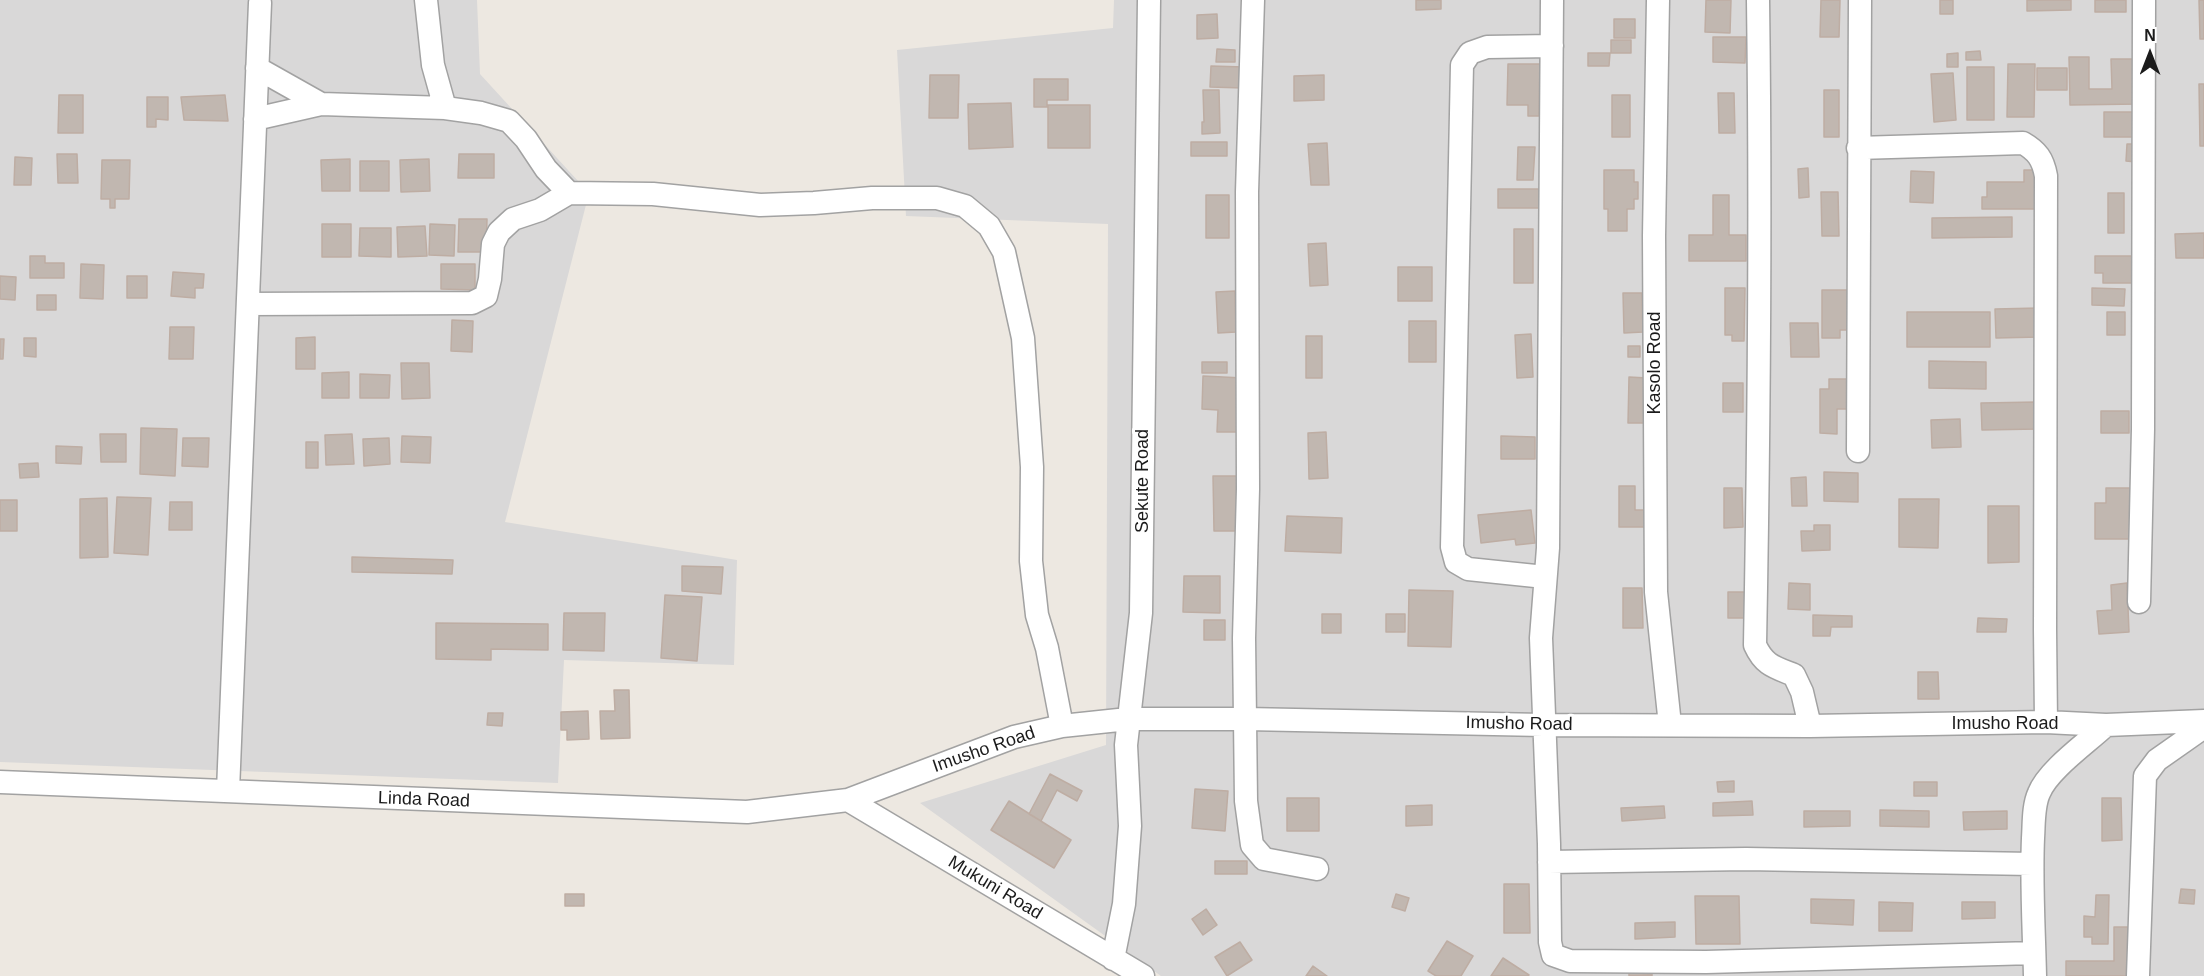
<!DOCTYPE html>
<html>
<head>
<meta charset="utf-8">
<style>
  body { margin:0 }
  #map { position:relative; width:2204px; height:976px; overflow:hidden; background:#ede8e1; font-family:Helvetica,sans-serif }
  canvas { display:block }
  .north { position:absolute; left:2120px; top:24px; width:60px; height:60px; -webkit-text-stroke:4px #fff; paint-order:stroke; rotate:0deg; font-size:16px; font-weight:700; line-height:24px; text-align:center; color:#1b1b1b }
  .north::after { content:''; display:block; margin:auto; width:21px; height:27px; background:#1b1b1b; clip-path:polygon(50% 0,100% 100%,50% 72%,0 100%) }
</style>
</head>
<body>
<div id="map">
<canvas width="2204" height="976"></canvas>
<div class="north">N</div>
</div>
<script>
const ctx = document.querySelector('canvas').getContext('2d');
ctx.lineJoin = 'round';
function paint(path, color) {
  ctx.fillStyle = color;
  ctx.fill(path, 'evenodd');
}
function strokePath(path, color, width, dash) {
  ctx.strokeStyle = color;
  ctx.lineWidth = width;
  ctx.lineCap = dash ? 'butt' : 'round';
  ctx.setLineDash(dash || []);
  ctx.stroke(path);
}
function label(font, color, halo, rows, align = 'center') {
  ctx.font = font + ' Helvetica,sans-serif';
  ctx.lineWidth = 6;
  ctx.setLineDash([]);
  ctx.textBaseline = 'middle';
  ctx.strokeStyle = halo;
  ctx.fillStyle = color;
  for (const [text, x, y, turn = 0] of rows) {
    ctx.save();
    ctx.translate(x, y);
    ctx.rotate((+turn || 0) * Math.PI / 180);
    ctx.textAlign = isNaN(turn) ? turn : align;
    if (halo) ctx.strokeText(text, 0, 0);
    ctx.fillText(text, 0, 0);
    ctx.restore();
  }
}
const residential = new Path2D(`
  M0 0H477L480 74 589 193 505 522 737 560 734 665 564 660 558 783 0 762Z
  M1114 0H2204V976H1161L920 803 1106 745 1108 224 906 216 897 50 1113 28Z`);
const building = new Path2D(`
  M1416 0H1441V9L1416 10Z
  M1706 0H1731L1730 33 1705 32Z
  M1821 0H1840L1839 37H1820Z
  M1940 0H1953V14H1940Z
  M2027 0H2071V10L2027 11Z
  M2095 0H2126V12H2095Z
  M2199 0H2204V39H2200Z
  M1217 14 1218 38 1197 39V15Z
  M1614 19H1635V38H1614Z
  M1713 37H1746L1745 63 1713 62Z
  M1611 40H1631V53H1611Z
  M1217 49 1235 50V62H1216Z
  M1980 51 1981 60H1966V52Z
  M1588 53H1610L1609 66H1588Z
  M1958 53V67H1947V54Z
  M2069 57H2089V89H2112L2111 59H2139V104L2070 105Z
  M1508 64H1540L1539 116H1528V105H1507Z
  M2008 64H2035L2034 117H2007Z
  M1211 66 1244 67 1243 88 1210 87Z
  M1967 67H1994V120H1967Z
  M2037 68H2067V90H2037Z
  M1953 73 1956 120 1934 122 1931 74Z
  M930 75H959L958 118H929Z
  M1324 75V100L1294 101V76Z
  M1034 79H1068V100H1047V107H1034Z
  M2199 84H2204V146H2200Z
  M1203 90H1219L1220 133 1202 134V122H1204Z
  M1824 90H1839V137H1824Z
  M1718 93H1734L1735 133H1719Z
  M59 95H83V133H58Z
  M225 95 228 121 184 120 181 97Z
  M1612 95H1630V137H1612Z
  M147 97H168V120L156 119V127H147Z
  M1011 103 1013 147 969 149 968 104Z
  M1048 105H1090V148H1048Z
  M2104 112H2137V137H2104Z
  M1191 142H1227V156H1191Z
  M1327 143 1329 185H1311L1308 144Z
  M2127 144H2136V162L2126 161Z
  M1518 147H1535L1533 180H1517Z
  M57 154H77L78 183H58Z
  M459 154H494V178H458Z
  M15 157 32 158 31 185H14Z
  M350 159V191H322L321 160Z
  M429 159 430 191 401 192 400 160Z
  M102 160H130L129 199H115V208H110V199H101Z
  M360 161H389V191H360Z
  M1808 168 1809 197 1799 198 1798 169Z
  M1604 170H1634V182H1638V199H1634V209H1627V231H1608V209H1604Z
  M2024 170H2037V209H1982V197H1987V182H2024Z
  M1911 171 1934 172 1933 203 1910 202Z
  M1498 189H1542V208H1498Z
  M1821 192H1838L1839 236H1822Z
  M2108 193H2124V233H2108Z
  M1206 195H1229V238H1206Z
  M1713 195H1729V235H1746V261H1689V235H1713Z
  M2012 217V237L1932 238V218Z
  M459 219H487L486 252H458Z
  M322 224H351V257H322Z
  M430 224 455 225 454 256 429 255Z
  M425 226 427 256 398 257 397 227Z
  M360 228H391V257L359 256Z
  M1514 229H1533V283H1514Z
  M2204 233V258H2176L2175 234Z
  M1326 243 1328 285 1310 286 1308 244Z
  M30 256H45V263H64V278H30Z
  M2095 256H2135V283H2103V273H2095Z
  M81 264 104 265 103 299 80 298Z
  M441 264H475V290L441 289Z
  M1398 267H1432V301H1398Z
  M173 272 204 274 203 288H195V298L171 296Z
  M0 276 16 277 15 300 0 299Z
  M127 276H147V298H127Z
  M1725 288H1745L1744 341H1732V335H1725Z
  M2092 288 2125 289 2124 306 2092 305Z
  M1822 290H1853L1852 330H1840V338H1822Z
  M1235 291 1236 332 1218 333 1216 292Z
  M1623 293H1642L1643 332 1624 333Z
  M37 295H56V310H37Z
  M2039 308 2040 337 1996 338 1995 309Z
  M1907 312H1990V347H1907Z
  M2107 312H2125V335H2107Z
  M452 320 473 321 472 352 451 351Z
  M1409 321H1436V362H1409Z
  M1790 323H1818L1819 357H1791Z
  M170 327H194L193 359H169Z
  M1531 334 1533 377 1517 378 1515 335Z
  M1306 336H1322V378H1306Z
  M315 337V369H296V338Z
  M24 338H36V357L24 356Z
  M0 339H4L3 359H0Z
  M1628 346H1640V357H1628Z
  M1929 361 1986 362V389L1929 388Z
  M1202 362H1227V373H1202Z
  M401 363H429L430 398 402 399Z
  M349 372V398H322V373Z
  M360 374 390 375 389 398H360Z
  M1203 376 1243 378 1241 432H1217L1218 410 1202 409Z
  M1629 377 1647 378 1646 423H1628Z
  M1829 379H1848V409H1837V434L1820 433V389H1829Z
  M1723 383H1743V412H1723Z
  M2037 402 2038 429 1982 430 1981 403Z
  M2101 411H2129V433H2101Z
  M1960 419 1961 447 1932 448 1931 420Z
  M141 428 177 429 175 476 140 474Z
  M1326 432 1328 478 1309 479 1308 433Z
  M100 434H126V462H101Z
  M352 434 354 464 326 465 325 435Z
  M402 436 431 437 430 463 401 462Z
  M1501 436 1535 437V459H1501Z
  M183 438H209L208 467 182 466Z
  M389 438 390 464 364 466 363 439Z
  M306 442H318V468H306Z
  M56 446 82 447 81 464 56 463Z
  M38 463 39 477 20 478 19 464Z
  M1824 472 1858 473V502L1824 501Z
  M1213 476H1239V531H1214Z
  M1806 477 1807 506H1792L1791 478Z
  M1619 486H1635V510H1649V527H1619Z
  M1724 488H1742L1743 527 1724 528Z
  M2106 488H2130V539H2095V503H2106Z
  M117 497 151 498 148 555 114 553Z
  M107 498 108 557 80 558V499Z
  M1899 499H1939L1938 548 1899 547Z
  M0 500H17V531H0Z
  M170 502H192V530H169Z
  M1988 506H2019V562L1988 563Z
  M1531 510 1535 543 1516 545 1515 539 1481 543 1478 515Z
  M1287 516 1342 518 1341 553 1285 551Z
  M1814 525H1830V550L1802 551 1801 531H1814Z
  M352 557 453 560 452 574 352 572Z
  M682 566 723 567 721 594 682 591Z
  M1184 576H1220V613L1183 612Z
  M1789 583 1810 584V610L1788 609Z
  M2127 583 2129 632 2099 634 2097 611 2112 610 2111 585Z
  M1623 588H1642L1643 628H1623Z
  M1409 590 1453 591 1451 647 1408 646Z
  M1728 592H1747L1746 618H1728Z
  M665 595 702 597 697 661 661 658Z
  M564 613H605L604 651 563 650Z
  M1322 614H1341V633H1322Z
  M1386 614H1405V632H1386Z
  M1813 615 1852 616V627H1831L1830 636H1813Z
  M1978 618 2007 619 2006 632H1977Z
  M1204 620H1225V640H1204Z
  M436 623 548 624V650L491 649V660L436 659Z
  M1918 672H1938L1939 699H1918Z
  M614 690H629L630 738 601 739 600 711H615Z
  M588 711 589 739 567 740V730H561V712Z
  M488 713H503L502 726 487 725Z
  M1050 774 1082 791 1077 801 1057 790 1041 821 1029 814Z
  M1734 781V792H1718L1717 782Z
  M1914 782H1937V796H1914Z
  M1195 789 1228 791 1225 831 1192 828Z
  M1287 798H1319V831H1287Z
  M2102 798H2121L2122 840 2102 841Z
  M1009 801 1071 840 1054 868 991 830Z
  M1752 801 1753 815 1713 816V803Z
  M1432 805V825L1406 826V806Z
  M1664 806 1665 818 1622 821 1621 808Z
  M1880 810 1929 811V827L1880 826Z
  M1804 811H1850V826L1804 827Z
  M2007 811V829L1964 830 1963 812Z
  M1215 861H1247V874H1215Z
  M1504 884H1529L1530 933H1504Z
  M2181 889 2195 890 2194 904 2179 903Z
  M565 894H584V906H565Z
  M1396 894 1409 898 1405 911 1392 907Z
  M2096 895H2109L2108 944H2092V937H2084V916L2095 917Z
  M1695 896H1739L1740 944H1696Z
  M1811 899 1854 900 1853 925 1811 923Z
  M1879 902 1913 903 1912 931H1879Z
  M1962 902H1995V918L1962 919Z
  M1206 909 1217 925 1203 935 1192 919Z
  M1675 922V937L1635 939V923Z
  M2114 927H2133V976H2066V961H2114Z
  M1447 941 1473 956 1461 976H1436L1428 971Z
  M1240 942 1252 960 1227 976 1215 957Z
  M1503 958 1529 975 1528 976H1491Z
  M1313 966 1327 976H1306Z
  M1629 973 1652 974V976H1629Z`);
const minor = new Path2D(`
  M426 0 433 65 445 108
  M1253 0 1247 192 1248 489 1244 638 1246 801 1252 845 1264 859 1317 869
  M1552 0 1548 548 1541 638 1549 844 1550 942 1553 955 1570 961 1706 962 2034 953
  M1658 0 1654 236 1656 592 1670 725
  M1758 0C1761 215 1759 430 1755 645 1764 665 1774 667 1794 675L1802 692 1810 726
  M257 68 321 104
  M255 119 321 104 445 108 481 113 509 121 526 139 546 169 569 193
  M1858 148 2023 143C2037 151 2043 159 2046 176L2045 629 2046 722
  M248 304 472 303 486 296 490 279 493 244 499 232 513 219 540 210 569 193 653 194 760 205 814 203 872 198H937L965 206 989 226 1004 252 1023 338 1032 467 1031 561 1037 615 1047 648 1062 726
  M1858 451 1860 0
  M1545 577 1468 569 1456 562 1452 547 1462 65 1470 53 1487 47 1552 46
  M2139 602 2143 429 2144 0
  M0 782 747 812 848 800 1014 737 1062 726 1128 719H1246L1543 725 1810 726 2046 722 2106 725 2204 721
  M228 791 260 3
  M848 800 1143 976
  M1549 862 1746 859 2032 864
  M1113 959 1124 904 1130 826 1126 745 1141 613 1149 0
  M2035 976C2034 930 2031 884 2033 838 2034 824 2033 806 2039 793 2048 770 2087 743 2106 725
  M2138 976 2145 776 2157 760 2204 727`);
const streetNames = [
  ["Kasolo Road",1655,363,-90],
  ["Sekute Road",1143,481,-90],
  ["Imusho Road",1519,724,1],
  ["Imusho Road",2005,724],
  ["Imusho Road",984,750,-19],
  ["Linda Road",424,800,2],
  ["Mukuni Road",995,888,31]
];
paint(residential, '#d9d8d8');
paint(building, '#c1b7b0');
strokePath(building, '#beada3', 1.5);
strokePath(minor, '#a2a2a2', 25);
strokePath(minor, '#fff', 22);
label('18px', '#1b1b1b', '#fff', streetNames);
</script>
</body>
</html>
